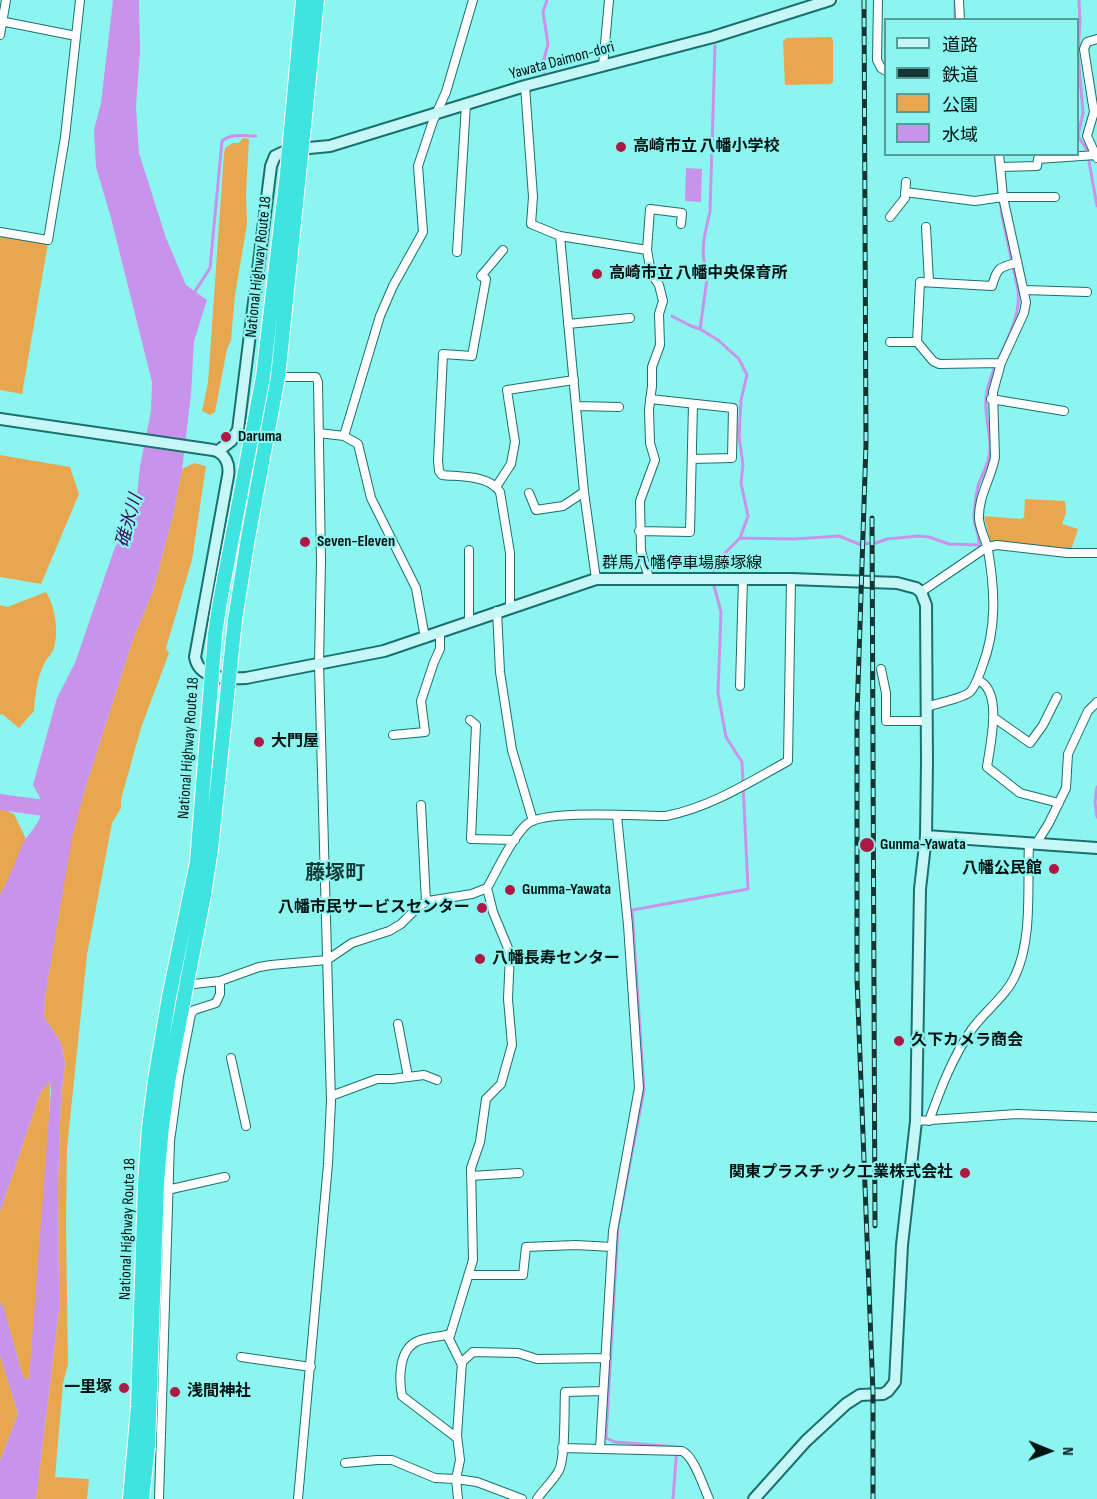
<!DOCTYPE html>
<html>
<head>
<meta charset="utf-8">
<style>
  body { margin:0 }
  #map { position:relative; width:1097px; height:1499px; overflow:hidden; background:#8df5f0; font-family:"Sofia Sans Condensed","Noto Sans JP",sans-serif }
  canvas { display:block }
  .legend { position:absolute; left:884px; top:18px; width:195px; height:138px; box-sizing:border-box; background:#8df5f0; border:2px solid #559b97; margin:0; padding:8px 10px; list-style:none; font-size:18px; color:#001312 }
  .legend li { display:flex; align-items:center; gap:12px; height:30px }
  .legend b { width:30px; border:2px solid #559b97 }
  .north { position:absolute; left:1019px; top:1421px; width:60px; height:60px; -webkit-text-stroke:4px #8df5f0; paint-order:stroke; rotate:91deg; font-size:16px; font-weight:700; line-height:24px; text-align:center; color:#001312 }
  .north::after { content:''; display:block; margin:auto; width:21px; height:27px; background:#001312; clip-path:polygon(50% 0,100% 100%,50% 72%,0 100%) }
</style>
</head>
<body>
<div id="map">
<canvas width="1097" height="1499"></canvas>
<ul class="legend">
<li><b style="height:8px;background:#c5f7f6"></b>道路</li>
<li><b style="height:8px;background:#153534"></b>鉄道</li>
<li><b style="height:16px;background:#e8a74f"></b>公園</li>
<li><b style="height:16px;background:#c993eb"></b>水域</li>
</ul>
<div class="north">N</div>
</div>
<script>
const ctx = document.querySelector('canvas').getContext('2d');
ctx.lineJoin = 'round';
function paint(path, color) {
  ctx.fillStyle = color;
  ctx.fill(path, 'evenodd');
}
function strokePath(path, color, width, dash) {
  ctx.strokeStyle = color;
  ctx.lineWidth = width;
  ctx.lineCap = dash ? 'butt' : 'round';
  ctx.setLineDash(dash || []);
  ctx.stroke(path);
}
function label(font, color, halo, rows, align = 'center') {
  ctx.font = font + ' "Sofia Sans Condensed","Noto Sans JP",sans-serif';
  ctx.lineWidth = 4.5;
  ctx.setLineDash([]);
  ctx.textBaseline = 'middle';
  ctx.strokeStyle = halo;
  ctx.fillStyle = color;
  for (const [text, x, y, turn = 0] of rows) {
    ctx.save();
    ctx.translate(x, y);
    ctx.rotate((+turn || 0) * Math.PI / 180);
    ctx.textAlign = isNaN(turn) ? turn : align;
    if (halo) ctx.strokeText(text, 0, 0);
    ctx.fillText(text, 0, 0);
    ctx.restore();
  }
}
const green = new Path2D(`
  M831 37 833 40V82L830 84 785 85 783 41 787 38Z
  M243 138 249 139 246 193 247 224 235 295 231 340 227 349 215 412 210 415 202 411 208 383 224 153 226 147 233 143H239Z
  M0 236 48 243 22 394 0 390Z
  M0 455 70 467 79 494 41 584 0 577Z
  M194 463 206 466 192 560 166 648 169 653 141 728 121 799V808L112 823 87 955 67 1148 66 1224 68 1364 63 1384 55 1477 89 1479 87 1499H36L59 1309 58 1184 61 1097 65 1063 61 1043 44 1017 45 996 71 838 85 789 133 639 153 591 173 515 182 469Z
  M1025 499 1065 501 1066 513 1062 524 1078 529 1071 550 990 541 984 516 1021 519 1024 517Z
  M46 592C55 607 59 630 54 648 52 654 46 659 44 664 37 678 35 696 34 711L19 728 2 714 0 715V605L7 607Z
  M0 808 14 814 26 839 11 876 0 895Z
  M50 1081 48 1153 29 1380 23 1377 2 1303 0 1307V1212L40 1093Z
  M0 1355 18 1414 0 1461Z`);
const water = new Path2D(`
  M113 0H139L140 51 136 107 139 153 166 238 186 285 207 300 194 341 191 394 182 470 173 515 153 591 133 639 85 789 72 838 45 996 44 1017 61 1043 65 1063 61 1097 58 1184 59 1309 36 1499H0V1461L18 1414 0 1355V1307L2 1302 23 1377 29 1380 51 1090 50 1081 40 1093 0 1212V895C10 878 15 861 23 843 29 833 40 823 42 811 44 801 37 793 33 785L57 698 75 663 115 547 134 522 140 466 151 411 152 382 111 218 96 167 94 130 101 103Z
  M686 168 702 169 701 202 685 201Z`);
const stream = new Path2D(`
  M955 0V20
  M1079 0 1080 23 1078 55 1083 113 1078 136 1087 150 1097 206
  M544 72V59L548 44 543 12 547 0
  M194 293 210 268 222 141C232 133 244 136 256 136
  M672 316 691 326 700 329 718 340 739 359 747 375 741 400 739 436 743 465 741 483 748 516 740 538 713 565 714 571
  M700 329 708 272C698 255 706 229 710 212L715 46
  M740 538 794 539 839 536 859 544 876 543 887 539 918 536 929 537 949 544 979 545C980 534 973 525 974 514 975 505 976 494 978 486 983 472 990 462 990 447 990 428 983 410 987 391 994 357 1022 326 1018 290L1002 216 995 154
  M1097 787 1095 802 1097 817
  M673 1499 677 1447 615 1442 606 1438 618 1226 644 1090 632 910 748 889 742 762 726 737 718 693 721 612 714 586`);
const river = new Path2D(`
  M0 802 44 808 62 813`);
const street = new Path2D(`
  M878 0 877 60 881 68 886 71
  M959 0 960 20
  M0 21 76 36
  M0 35 6 0
  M1097 39 1087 42 1084 49 1094 112 1087 136 1097 158
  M603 66 609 0
  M525 86 533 197 531 224 560 236 647 250 651 273 659 285 663 301 659 314 660 345 652 367V386L649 409 650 443 655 460 640 501 641 551 649 578
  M1001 167 1037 166 1038 159 1096 155
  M905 192 975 201 1003 197H1055
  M890 217 905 198 906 182
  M926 227 929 282
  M0 232 48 240 65 137 80 0
  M560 236 584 492 596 579
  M503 250 481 276 486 279 472 356 443 354 438 461 439 471 442 475C461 477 489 475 500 492L510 553V607
  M647 250 650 209 682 213 681 224
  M457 252 466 104
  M1025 290 1087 292
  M568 324 630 318
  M890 342H917
  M1001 363 939 364 933 361 917 342 920 282 992 286C997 268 999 267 1016 263
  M263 377H316L318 382 321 561 319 664 331 1101 328 1164 298 1499
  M650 399 733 408 732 458 692 459
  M991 399 1064 411
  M576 406 619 407
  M319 433 344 436 358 444 371 498 416 588 425 638
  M344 436 380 316 393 286 423 232 418 166 433 121 446 92 473 0
  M496 487 511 464 515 442 507 390 574 380
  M529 493 536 510 563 506 584 492
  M639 531 690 532 693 404
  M921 592 987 547 997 545 1067 553H1097
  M497 611 500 672 512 750 533 821
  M469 622V550
  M881 669 886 693V721H927
  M977 680C1004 689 990 745 987 767L1020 793 1059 803
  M740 686 743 579
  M927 707C937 703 964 698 970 692 976 686 979 675 982 667 997 629 995 590 988 550 986 540 980 530 979 519 978 496 991 479 995 457L993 392 1001 363 1024 313 1026 302 1003 197 999 154
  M993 717 1030 743 1043 725 1057 697
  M470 720 476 725 471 839 515 840
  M393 735 425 732 421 701 434 662 440 649V633
  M421 805 426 902
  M1036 844 1049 823 1066 788 1068 754 1088 711 1097 702
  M185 985 220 981 259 967 271 965 327 960 352 943 389 931 401 924 419 906 428 901 472 894 487 888C498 869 511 839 527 824 544 809 640 816 666 816 711 807 748 783 788 761L791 579
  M398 1024 408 1077
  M231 1058 246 1126
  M331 1096 377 1079H392L424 1075 437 1080
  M916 1121 1017 1114 1097 1117
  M929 1121C940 1090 953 1056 972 1029 985 1011 1006 996 1015 976 1033 939 1027 884 1029 844
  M471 1176 519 1173
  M167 1190 225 1177
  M469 1275H523L526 1247 576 1245 612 1247
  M450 1334C440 1337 427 1337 418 1341 398 1349 399 1380 402 1396L457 1438
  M241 1357 311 1367
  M462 1365 449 1339 473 1260 471 1168 480 1142 486 1099 501 1084 512 1045 508 999 510 953 493 912 487 888
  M562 1448 682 1451C694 1456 703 1486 709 1499
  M600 1448 613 1231 639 1088 628 925 617 816
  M345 1463 377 1460H392L435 1478 456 1479 477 1482 522 1499
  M159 1499 170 1141 179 1076 191 1014 194 1010 216 1003 220 994V981
  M458 1499 456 1479 460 1460 457 1435 462 1362 473 1352 518 1353 537 1359 606 1358
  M537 1499C543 1490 552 1482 558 1472 566 1460 564 1409 565 1392L603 1391`);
const secondary = new Path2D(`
  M0 419 213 450C226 453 230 465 228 476L195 657C199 680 228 679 246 678L384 651 596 579H791L897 583 916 588 921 592 926 605 927 762 926 836 920 889 916 1121 902 1245 895 1382 888 1391 883 1394 860 1395 846 1404 806 1441 754 1499
  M218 451 231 441 238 430 271 166 275 156 288 150 330 146 525 86 713 37 830 0
  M926 836 1097 848`);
const highway = new Path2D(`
  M130 1499 138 1407 145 1183 149 1128 155 1080 169 997 197 862 215 634 220 601 263 377 287 174 303 0
  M142 1499 148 1446 157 1182 162 1126 169 1076 204 895 211 849 235 620 248 538 278 377 317 0`);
const rail = new Path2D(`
  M864 0 866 444 857 715V979L873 1393V1499
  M872 518 875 1226`);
const markers = [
  [621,147,6,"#ad1944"],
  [597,274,6,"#ad1944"],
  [226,437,6,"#ad1944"],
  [305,542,6,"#ad1944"],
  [259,742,6,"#ad1944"],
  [867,845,8,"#ad1944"],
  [1054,869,6,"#ad1944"],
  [510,890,6,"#ad1944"],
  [482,908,6,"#ad1944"],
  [480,959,6,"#ad1944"],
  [899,1041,6,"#ad1944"],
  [965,1173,6,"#ad1944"],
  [124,1388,6,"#ad1944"],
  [175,1392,6,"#ad1944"]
];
const streetNames = [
  ["Yawata Daimon-dori",562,61,-15],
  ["National Highway Route 18",259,267,-84],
  ["群馬八幡停車場藤塚線",682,564],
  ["National Highway Route 18",189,748,-86],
  ["National Highway Route 18",128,1229,-88]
];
const poiNames = [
  ["高崎市立 八幡小学校",633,147],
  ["高崎市立 八幡中央保育所",609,274],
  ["Daruma",238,437],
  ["Seven-Eleven",317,542],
  ["大門屋",271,742],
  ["Gunma-Yawata",880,845],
  ["八幡公民館",1042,869,"right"],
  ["Gumma-Yawata",522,890],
  ["八幡市民サービスセンター",470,908,"right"],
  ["八幡長寿センター",492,959],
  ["久下カメラ商会",911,1041],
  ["関東プラスチック工業株式会社",953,1173,"right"],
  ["一里塚",112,1388,"right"],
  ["浅間神社",187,1392]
];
const waterNames = [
  ["碓氷川",130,521,-74]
];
const quarterNames = [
  ["藤塚町",335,874]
];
paint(green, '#e8a74f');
paint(water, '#c993eb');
strokePath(stream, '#c993eb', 3);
strokePath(river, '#c993eb', 16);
strokePath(street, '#1a706e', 10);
strokePath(secondary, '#1a706e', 14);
strokePath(highway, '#fff', 16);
strokePath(street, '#fff', 8);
strokePath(secondary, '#c5f7f6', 10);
strokePath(highway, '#3ee5e0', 14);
strokePath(rail, '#153534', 5);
strokePath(rail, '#8df5f0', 3, [9]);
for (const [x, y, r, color] of markers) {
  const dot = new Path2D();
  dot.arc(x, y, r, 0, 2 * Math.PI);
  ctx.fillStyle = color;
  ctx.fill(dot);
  strokePath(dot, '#8df5f0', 2);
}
label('16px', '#001312', '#8df5f0', streetNames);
label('bold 16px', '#001312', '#8df5f0', poiNames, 'left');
label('italic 18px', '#400859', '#8df5f0', waterNames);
label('bold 20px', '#143634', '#8df5f0', quarterNames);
</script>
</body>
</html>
